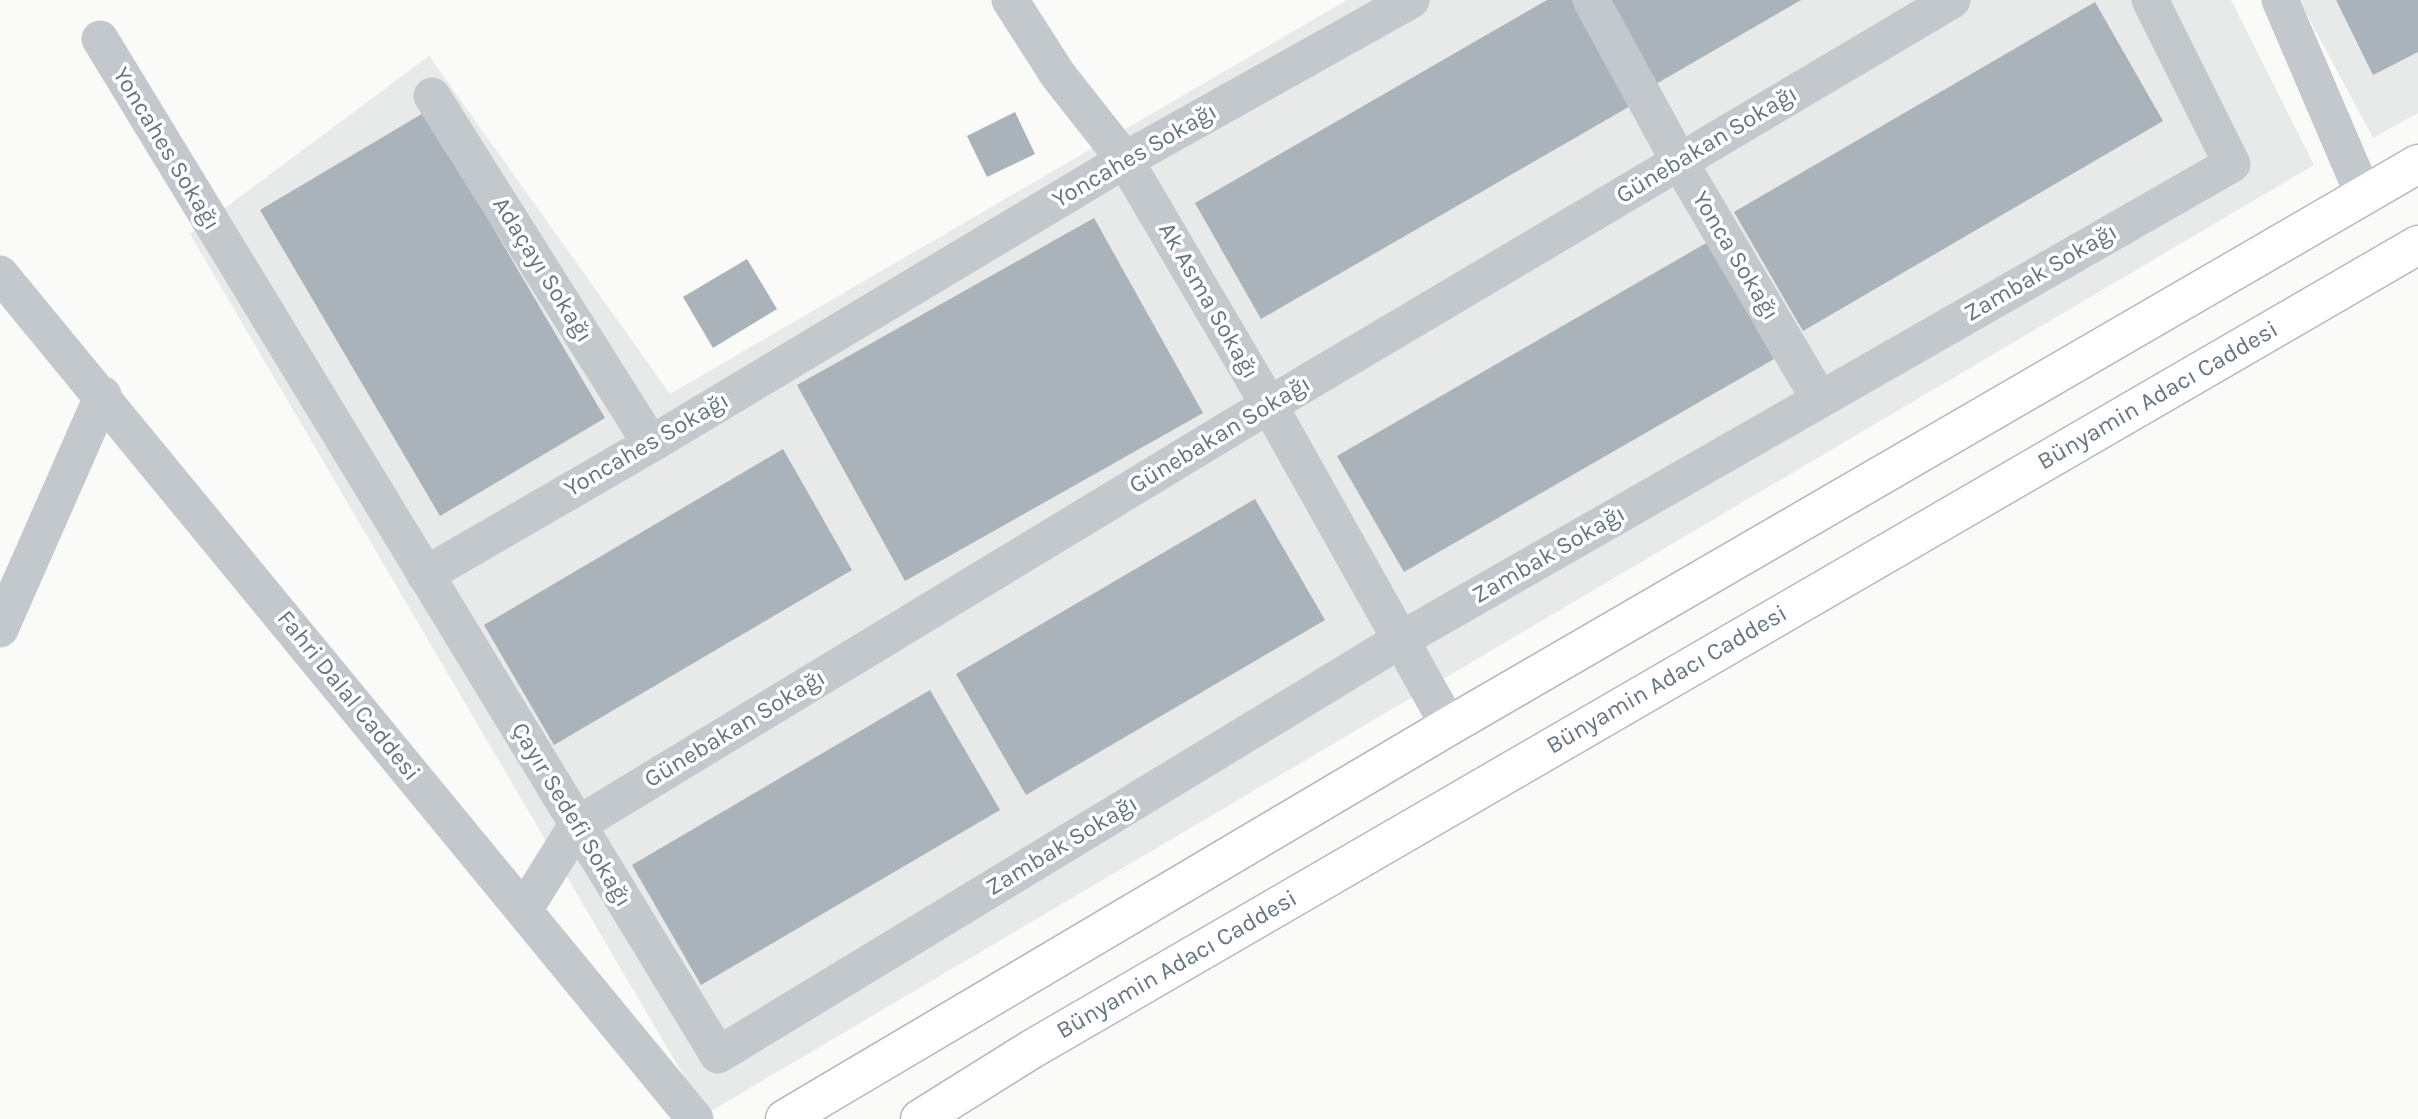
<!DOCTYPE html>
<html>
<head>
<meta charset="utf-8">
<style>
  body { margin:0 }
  canvas { display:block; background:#fafaf8 }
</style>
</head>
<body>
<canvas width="2418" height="1119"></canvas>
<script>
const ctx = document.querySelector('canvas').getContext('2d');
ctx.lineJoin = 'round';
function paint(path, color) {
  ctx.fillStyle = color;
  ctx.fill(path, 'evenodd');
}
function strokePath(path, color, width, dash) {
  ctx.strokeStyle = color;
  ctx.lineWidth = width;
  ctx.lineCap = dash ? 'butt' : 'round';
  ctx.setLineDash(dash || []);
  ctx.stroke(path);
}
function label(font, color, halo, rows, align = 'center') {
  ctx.font = font + ' Karla,sans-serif';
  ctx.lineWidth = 7;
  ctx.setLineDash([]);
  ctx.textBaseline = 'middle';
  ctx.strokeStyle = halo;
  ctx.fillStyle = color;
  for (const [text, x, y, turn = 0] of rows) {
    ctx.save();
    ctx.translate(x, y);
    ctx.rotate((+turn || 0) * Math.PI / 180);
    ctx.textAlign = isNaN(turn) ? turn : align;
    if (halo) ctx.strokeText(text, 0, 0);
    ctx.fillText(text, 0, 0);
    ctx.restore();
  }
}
const built = new Path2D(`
  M1347 0H2231L2314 165 706 1114 190 234 429 56 670 394Z
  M2299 0H2418V113L2373 138Z`);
const building = new Path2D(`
  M1547 0H1572L1632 105 1261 319 1195 203Z
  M1607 0H1801L1656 84Z
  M2336 0H2418V52L2373 75Z
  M2095 2 2163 121 1803 331 1734 212Z
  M425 112 605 418 440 516 260 210Z
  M1015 112 1035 154 987 177 967 136Z
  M1094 218 1203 413 905 581 797 385Z
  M1708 242 1774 359 1404 572 1337 456Z
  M747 259 777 309 713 348 683 297Z
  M783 449 852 570 554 745 484 625Z
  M1255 499 1325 620 1026 795 956 674Z
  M930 690 1000 810 701 985 632 865Z`);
const minor = new Path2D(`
  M1010 0 1058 75 1125 160 1269 405 1449 726
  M1591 0 1679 161 1820 400
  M2280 0 2364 196
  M100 39 718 1055 1402 639 2232 164 2150 0
  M432 96 651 444
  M0 274 695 1119
  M425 575 651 444 1125 160 1411 0
  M0 629 103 395
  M524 910 577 825 1269 405 1952 0`);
const major = new Path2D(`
  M785 1119 1449 726 2418 164
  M920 1119 1032 1049 2418 245`);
const streetNames = [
  ["Günebakan Sokağı",1707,145,-31],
  ["Yoncahes Sokağı",166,149,59],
  ["Yoncahes Sokağı",1135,156,-30],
  ["Yonca Sokağı",1735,256,59],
  ["Adaçayı Sokağı",542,270,58],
  ["Zambak Sokağı",2041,273,-30],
  ["Ak Asma Sokağı",1208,301,60],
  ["Bünyamin Adacı Caddesi",2158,396,-30],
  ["Günebakan Sokağı",1220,435,-31],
  ["Yoncahes Sokağı",647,445,-30],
  ["Zambak Sokağı",1549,555,-30],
  ["Bünyamin Adacı Caddesi",1667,680,-30],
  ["Fahri Dalal Caddesi",348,696,51],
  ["Günebakan Sokağı",735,729,-31],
  ["Çayır Sedefi Sokağı",571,815,59],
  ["Zambak Sokağı",1062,846,-31],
  ["Bünyamin Adacı Caddesi",1177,965,-30]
];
paint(built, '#e8e9e9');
paint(building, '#aab3b9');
strokePath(major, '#b5babe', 41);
strokePath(minor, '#c3c8cc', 37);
strokePath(major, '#fff', 38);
label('24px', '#657683', '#fff', streetNames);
</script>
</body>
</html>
